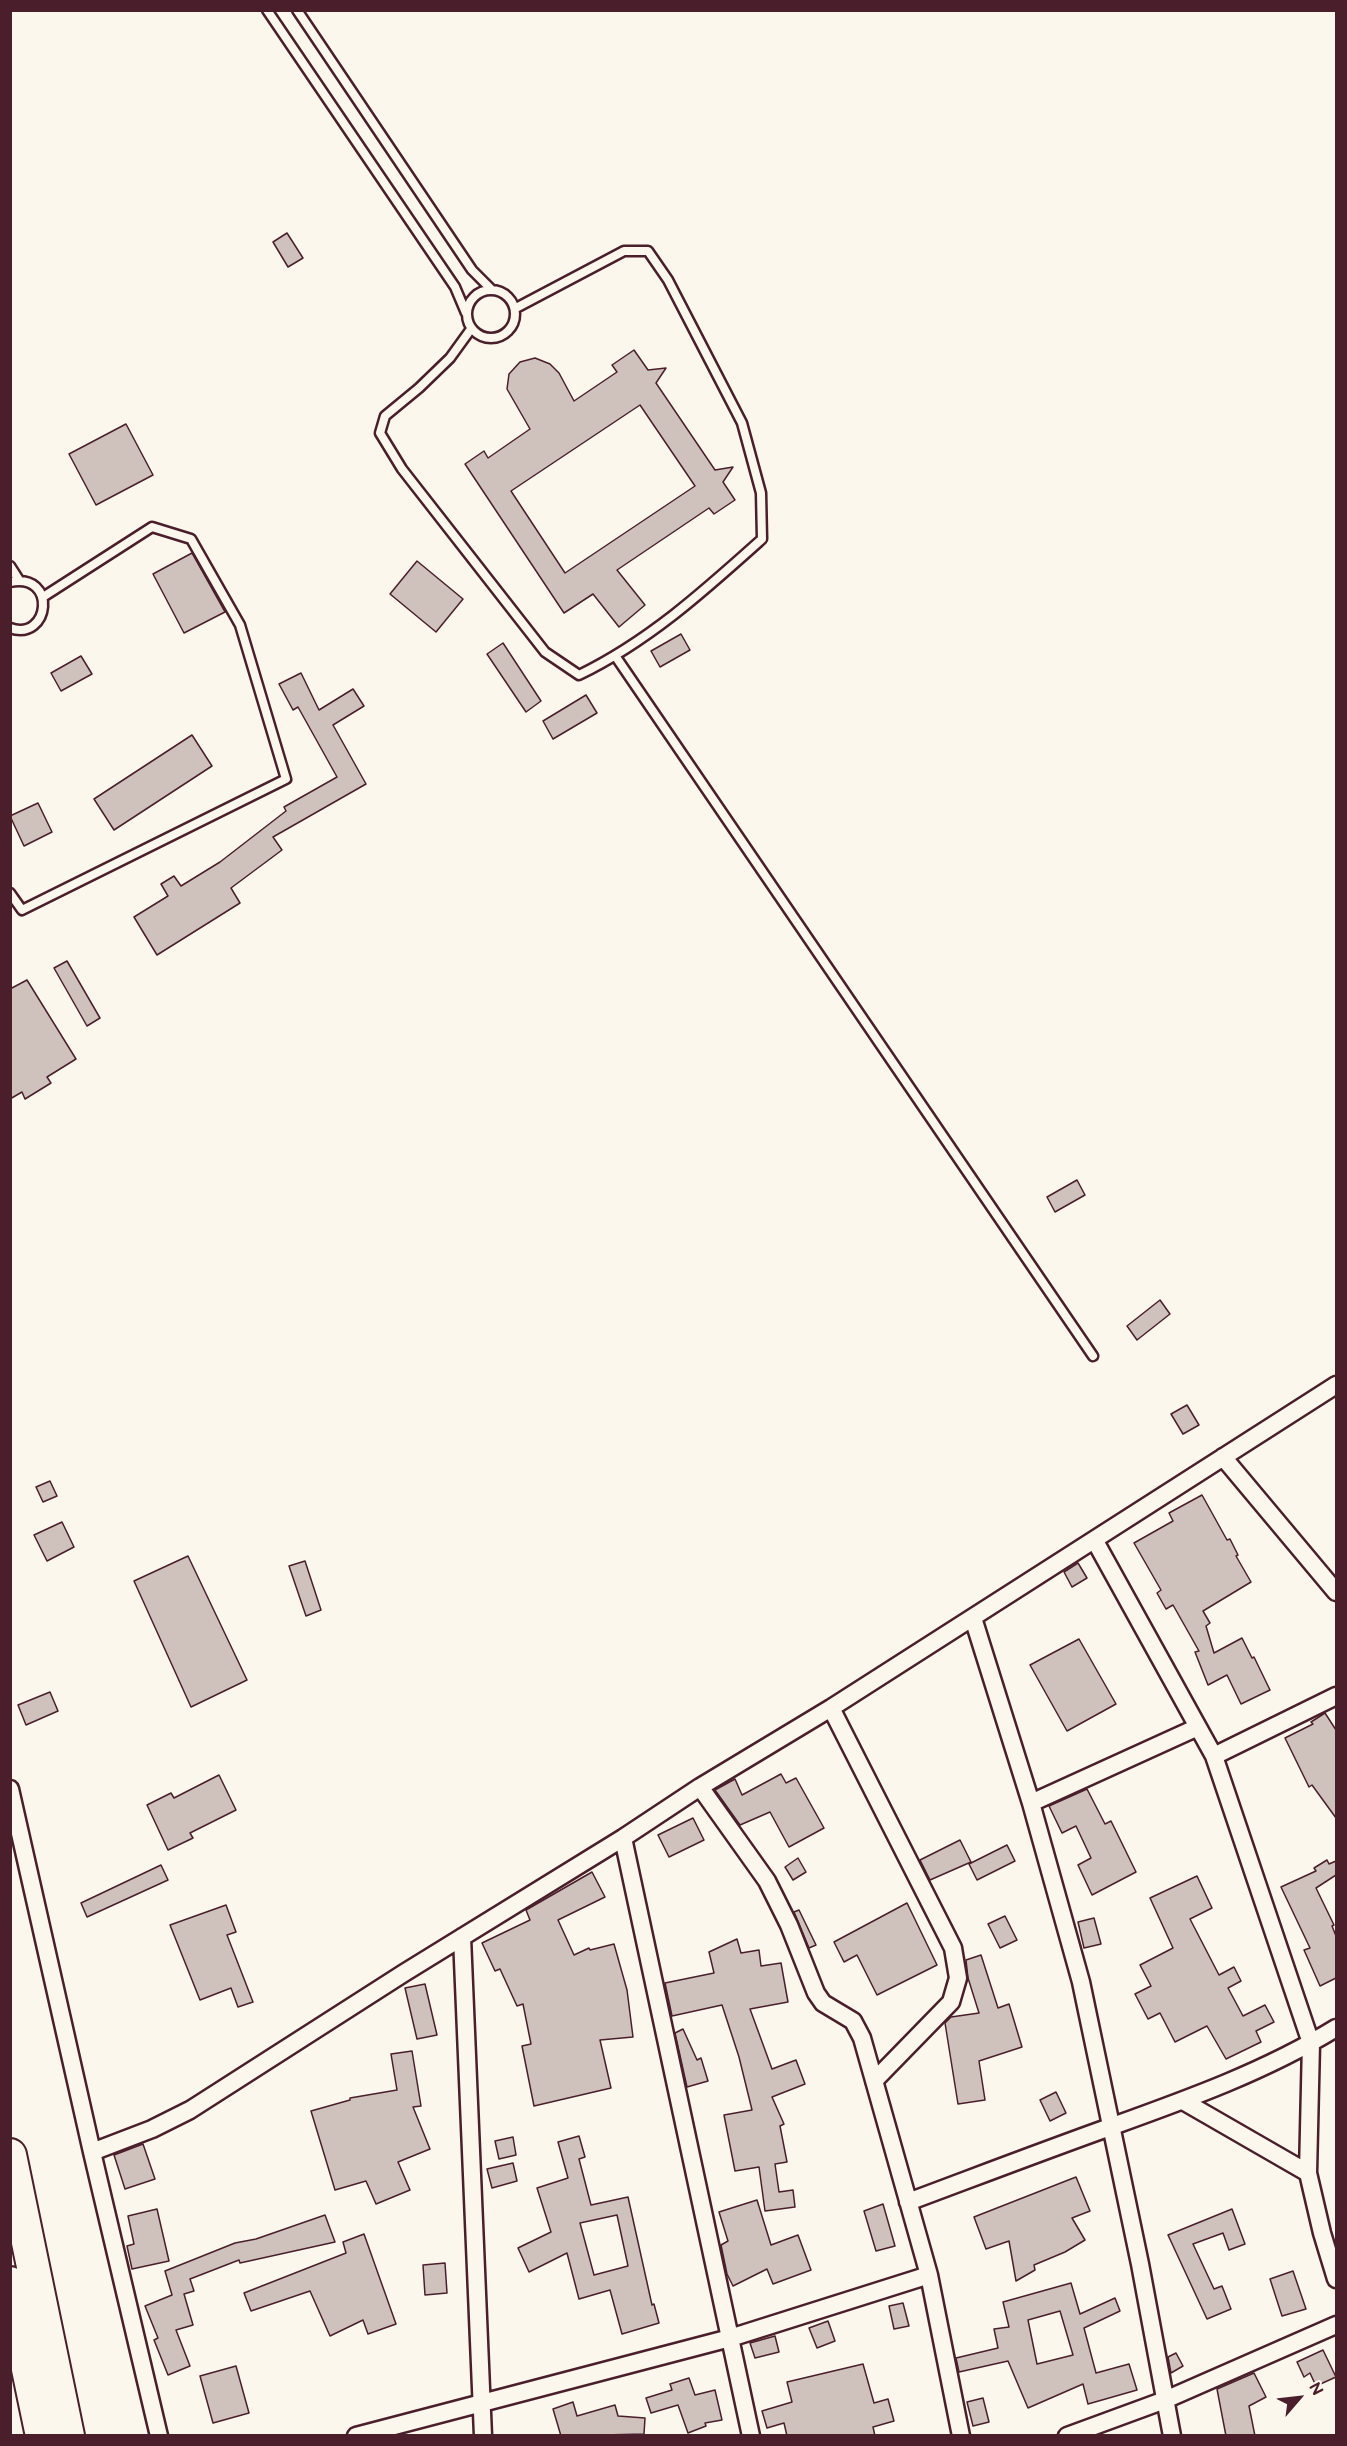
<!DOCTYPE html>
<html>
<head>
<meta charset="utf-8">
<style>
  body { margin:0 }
  #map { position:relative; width:1347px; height:2446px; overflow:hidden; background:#fbf7ec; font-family:"Balsamiq Sans",sans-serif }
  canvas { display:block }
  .frame { position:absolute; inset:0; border:12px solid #4a1f2b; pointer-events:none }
  .north { position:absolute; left:1269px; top:2368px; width:60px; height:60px; -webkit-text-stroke:4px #fbf7ec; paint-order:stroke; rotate:62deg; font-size:16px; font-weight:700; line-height:24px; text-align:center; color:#4a1f2b }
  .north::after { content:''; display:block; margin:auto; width:21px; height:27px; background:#4a1f2b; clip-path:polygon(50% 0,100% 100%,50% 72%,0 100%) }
</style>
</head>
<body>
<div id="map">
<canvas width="1347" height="2446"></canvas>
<div class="frame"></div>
<div class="north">N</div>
</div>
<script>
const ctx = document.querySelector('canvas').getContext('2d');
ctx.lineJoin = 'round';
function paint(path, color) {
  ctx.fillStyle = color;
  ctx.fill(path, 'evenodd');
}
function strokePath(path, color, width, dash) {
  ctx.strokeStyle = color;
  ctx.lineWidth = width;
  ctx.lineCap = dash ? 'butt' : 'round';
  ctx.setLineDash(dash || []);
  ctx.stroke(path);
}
const building = new Path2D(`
  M287 233 303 258 288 267 273 242Z
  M634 350 648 370 666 368 656 383 715 470 733 467 723 482 735 500 714 514 709 508 617 570 645 605 619 627 593 594 564 613 465 464 484 451 488 458 530 429 507 389 509 374 520 362 535 358 550 364 559 373 574 401 617 372 612 365ZM640 405 695 486 565 573 511 491Z
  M126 424 153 475 96 505 69 454Z
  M192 553 225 612 184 633 153 574Z
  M417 561 463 599 436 632 390 594Z
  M681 634 690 650 660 667 651 651Z
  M503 643 541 701 526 712 487 654Z
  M81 656 92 674 61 691 51 673Z
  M301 673 319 710 353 689 364 706 333 725 366 784 273 837 282 850 231 888 240 903 157 955 134 917 168 896 161 884 174 876 181 886 220 862 286 811 284 807 337 777 298 707 293 710 279 684Z
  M586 695 597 713 553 739 543 721Z
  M192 735 212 766 114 830 94 799Z
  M38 803 52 832 24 846 10 816Z
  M67 961 100 1018 87 1026 54 968Z
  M27 980 76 1059 47 1077 51 1083 25 1099 22 1092 10 1099V989Z
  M1077 1180 1085 1195 1055 1212 1047 1197Z
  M1160 1300 1170 1314 1137 1340 1127 1326Z
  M1187 1405 1199 1425 1183 1434 1171 1414Z
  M50 1481 57 1496 43 1502 36 1487Z
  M1202 1495 1227 1540 1230 1539 1238 1555 1236 1556 1251 1582 1203 1611 1210 1623 1206 1626 1214 1653 1242 1638 1252 1658 1254 1657 1270 1690 1241 1704 1227 1675 1208 1685 1195 1652 1199 1651 1173 1605 1166 1609 1157 1593 1161 1590 1134 1543 1173 1521 1169 1513Z
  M62 1522 74 1547 47 1561 34 1535Z
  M188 1556 247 1680 191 1707 134 1581Z
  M305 1561 321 1610 306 1616 289 1566Z
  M1078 1563 1087 1578 1072 1587 1064 1572Z
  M1079 1639 1116 1704 1067 1731 1030 1665Z
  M50 1692 58 1711 26 1725 18 1705Z
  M1325 1713 1336 1730V1818L1312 1785 1309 1787 1285 1738 1313 1724 1311 1722Z
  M781 1774 786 1783 796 1778 824 1828 789 1847 770 1812 740 1825 715 1790 735 1779 742 1795Z
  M219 1775 236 1810 190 1833 193 1838 168 1850 147 1805 171 1793 174 1798Z
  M1087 1789 1105 1824 1111 1821 1136 1872 1092 1895 1078 1865 1091 1858 1076 1826 1062 1833 1049 1806Z
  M693 1818 704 1840 669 1857 658 1835Z
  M960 1840 971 1862 930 1880 920 1860Z
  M1007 1845 1015 1861 977 1880 969 1864Z
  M798 1858 806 1872 793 1880 785 1867Z
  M1327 1860 1329 1864 1336 1861V1875L1316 1888 1334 1925 1332 1926 1336 1936V1978L1320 1986 1304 1950 1310 1948 1281 1887 1316 1871 1314 1868Z
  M161 1865 168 1880 87 1917 81 1903Z
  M592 1872 605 1897 558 1920 574 1955 589 1948 590 1950 614 1944 627 1990 633 2037 600 2040 611 2088 534 2106 522 2046 531 2044 523 2004 517 2006 500 1969 495 1971 482 1943 530 1920 526 1910Z
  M1197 1876 1212 1908 1190 1919 1219 1975 1234 1967 1241 1981 1228 1988 1243 2016 1265 2005 1274 2022 1256 2031 1261 2042 1226 2059 1207 2026 1175 2042 1160 2013 1148 2019 1135 1994 1151 1986 1140 1965 1173 1948 1150 1898Z
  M907 1903 937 1965 877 1995 857 1955 844 1962 834 1942Z
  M226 1905 236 1932 227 1935 253 2002 238 2007 231 1988 200 2000 170 1925Z
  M799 1910 816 1945 809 1948 794 1912Z
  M1005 1916 1017 1940 1000 1948 988 1924Z
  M1094 1918 1101 1944 1084 1948 1078 1922Z
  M737 1939 741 1953 759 1950 761 1966 781 1963 788 2002 750 2009 772 2069 796 2060 805 2084 772 2097 784 2124 780 2126 787 2162 775 2164 779 2192 793 2190 795 2207 765 2211 759 2167 735 2171 724 2115 752 2110 739 2057 722 2005 672 2016 665 1983 714 1973 709 1952Z
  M981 1955 998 2008 1009 2004 1022 2047 979 2061 985 2100 958 2104 945 2023 951 2017 979 2013 968 1978 966 1960Z
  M425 1984 437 2035 417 2039 405 1988Z
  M683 2029 697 2060 701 2058 708 2081 687 2087 675 2033Z
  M412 2051 421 2106 413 2107 430 2149 398 2162 410 2190 376 2204 366 2181 335 2190 311 2111 350 2100V2098L397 2090 391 2054Z
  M1056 2092 1066 2113 1050 2121 1040 2100Z
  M579 2136 585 2157 579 2159 591 2205 628 2197 652 2305 654 2304 659 2323 622 2334 610 2290 579 2299 567 2253 529 2272 518 2248 551 2232 537 2188 568 2178 558 2142ZM617 2215 628 2266 594 2275 580 2223Z
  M513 2137 516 2155 499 2159 495 2141Z
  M143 2144 155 2179 125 2189 114 2155Z
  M513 2163 517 2181 492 2188 487 2169Z
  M1076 2177 1090 2211 1072 2218 1085 2240 1065 2252 1034 2265 1035 2270 1016 2281 1009 2241 986 2249 974 2217Z
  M757 2200 771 2245 798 2235 811 2270 773 2284 767 2269 733 2286 727 2274 721 2245 728 2241 719 2212Z
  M883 2204 895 2246 876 2251 864 2211Z
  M157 2209 169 2261 132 2269 127 2246 134 2244 128 2216Z
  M1232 2209 1245 2244 1229 2250 1223 2233 1193 2244 1214 2289 1222 2286 1231 2309 1207 2319 1168 2235Z
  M325 2215 335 2242 240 2263 239 2260 190 2279 194 2291 184 2294 193 2325 176 2330 190 2366 168 2375 154 2340 158 2338 145 2306 172 2295 165 2271 235 2243 256 2239Z
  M364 2234 396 2324 368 2334 363 2320 330 2336 310 2291 251 2311 244 2293 346 2253 343 2242Z
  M445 2263 447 2293 425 2295 423 2265Z
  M1293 2271 1306 2309 1282 2316 1270 2279Z
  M1071 2283 1080 2314 1115 2298 1120 2311 1084 2328 1096 2373 1129 2364 1137 2390 1088 2404 1083 2384 1028 2408 1008 2361 959 2372 956 2358 998 2348 994 2329 1009 2327 1003 2302ZM1060 2311 1073 2355 1037 2364 1028 2320Z
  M903 2303 909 2326 894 2329 889 2306Z
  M828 2321 835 2341 817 2348 809 2328Z
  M775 2336 779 2352 755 2358 750 2343Z
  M1323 2350 1336 2377 1316 2386 1310 2373 1304 2377 1297 2362Z
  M1176 2353 1183 2366 1171 2373 1168 2357Z
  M863 2364 874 2403 888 2399 894 2421 873 2427 875 2436H787L784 2423 767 2428 762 2411 792 2402 787 2382Z
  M236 2366 249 2413 213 2423 200 2376Z
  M1254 2373 1266 2397 1249 2406 1255 2436H1226L1217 2389Z
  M689 2378 695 2395 715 2390 722 2420 705 2423 706 2426 688 2433 678 2405 651 2413 646 2398 672 2390 670 2384Z
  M983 2398 989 2422 973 2426 967 2402Z
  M573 2402 577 2416 615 2405 618 2416 645 2418 644 2434 561 2436 553 2409Z`);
const lane = new Path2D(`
  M267 10 455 287 466 313
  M297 10 472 270 491 289
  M467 314a24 24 0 1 1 48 0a24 24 0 1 1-48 0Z
  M471 329 450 358 419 388 385 416 380 433 402 469 545 652 579 675C649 641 704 591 762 539L761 493 742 423 668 280 648 251H624L516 308
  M10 566 19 580
  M10 582C58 572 50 642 10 628
  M616 657 1093 1356
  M10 893 22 910 286 779 240 625 191 539 152 527 43 597`);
const street = new Path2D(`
  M1223 1457 1336 1592
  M1095 1541 1214 1756 1311 2043 1308 2173 1322 2233 1336 2279
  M973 1618 1031 1803 1081 1982 1140 2264 1172 2436
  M831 1708 953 1948 958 1978 951 2002 874 2081
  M1214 1756 1336 1696
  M700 1787 767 1881 789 1925 816 1993 823 2003 853 2021 862 2038 929 2275 961 2436
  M10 1789 92 2152 159 2436
  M1031 1803 1198 1727
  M623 1838 751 2436
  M462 1937 483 2436
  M1183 2101 1308 2173
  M92 2152 152 2129 190 2110 404 1973 623 1838 700 1787 831 1708 1336 1385
  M908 2202C975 2177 1043 2151 1110 2127 1188 2099 1266 2071 1336 2028
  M356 2436 730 2338 929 2275
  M1067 2436 1165 2400 1336 2325`);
const highway = new Path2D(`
  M10 2155 68 2436
  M10 2283 42 2436`);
paint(building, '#cfc2bc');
strokePath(building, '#4a1f2b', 1.5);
strokePath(lane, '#4a1f2b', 13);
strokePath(street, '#4a1f2b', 21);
strokePath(highway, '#4a1f2b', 36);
strokePath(lane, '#fbf7ec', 8);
strokePath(street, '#fbf7ec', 16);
strokePath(highway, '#fbf7ec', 32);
</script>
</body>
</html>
